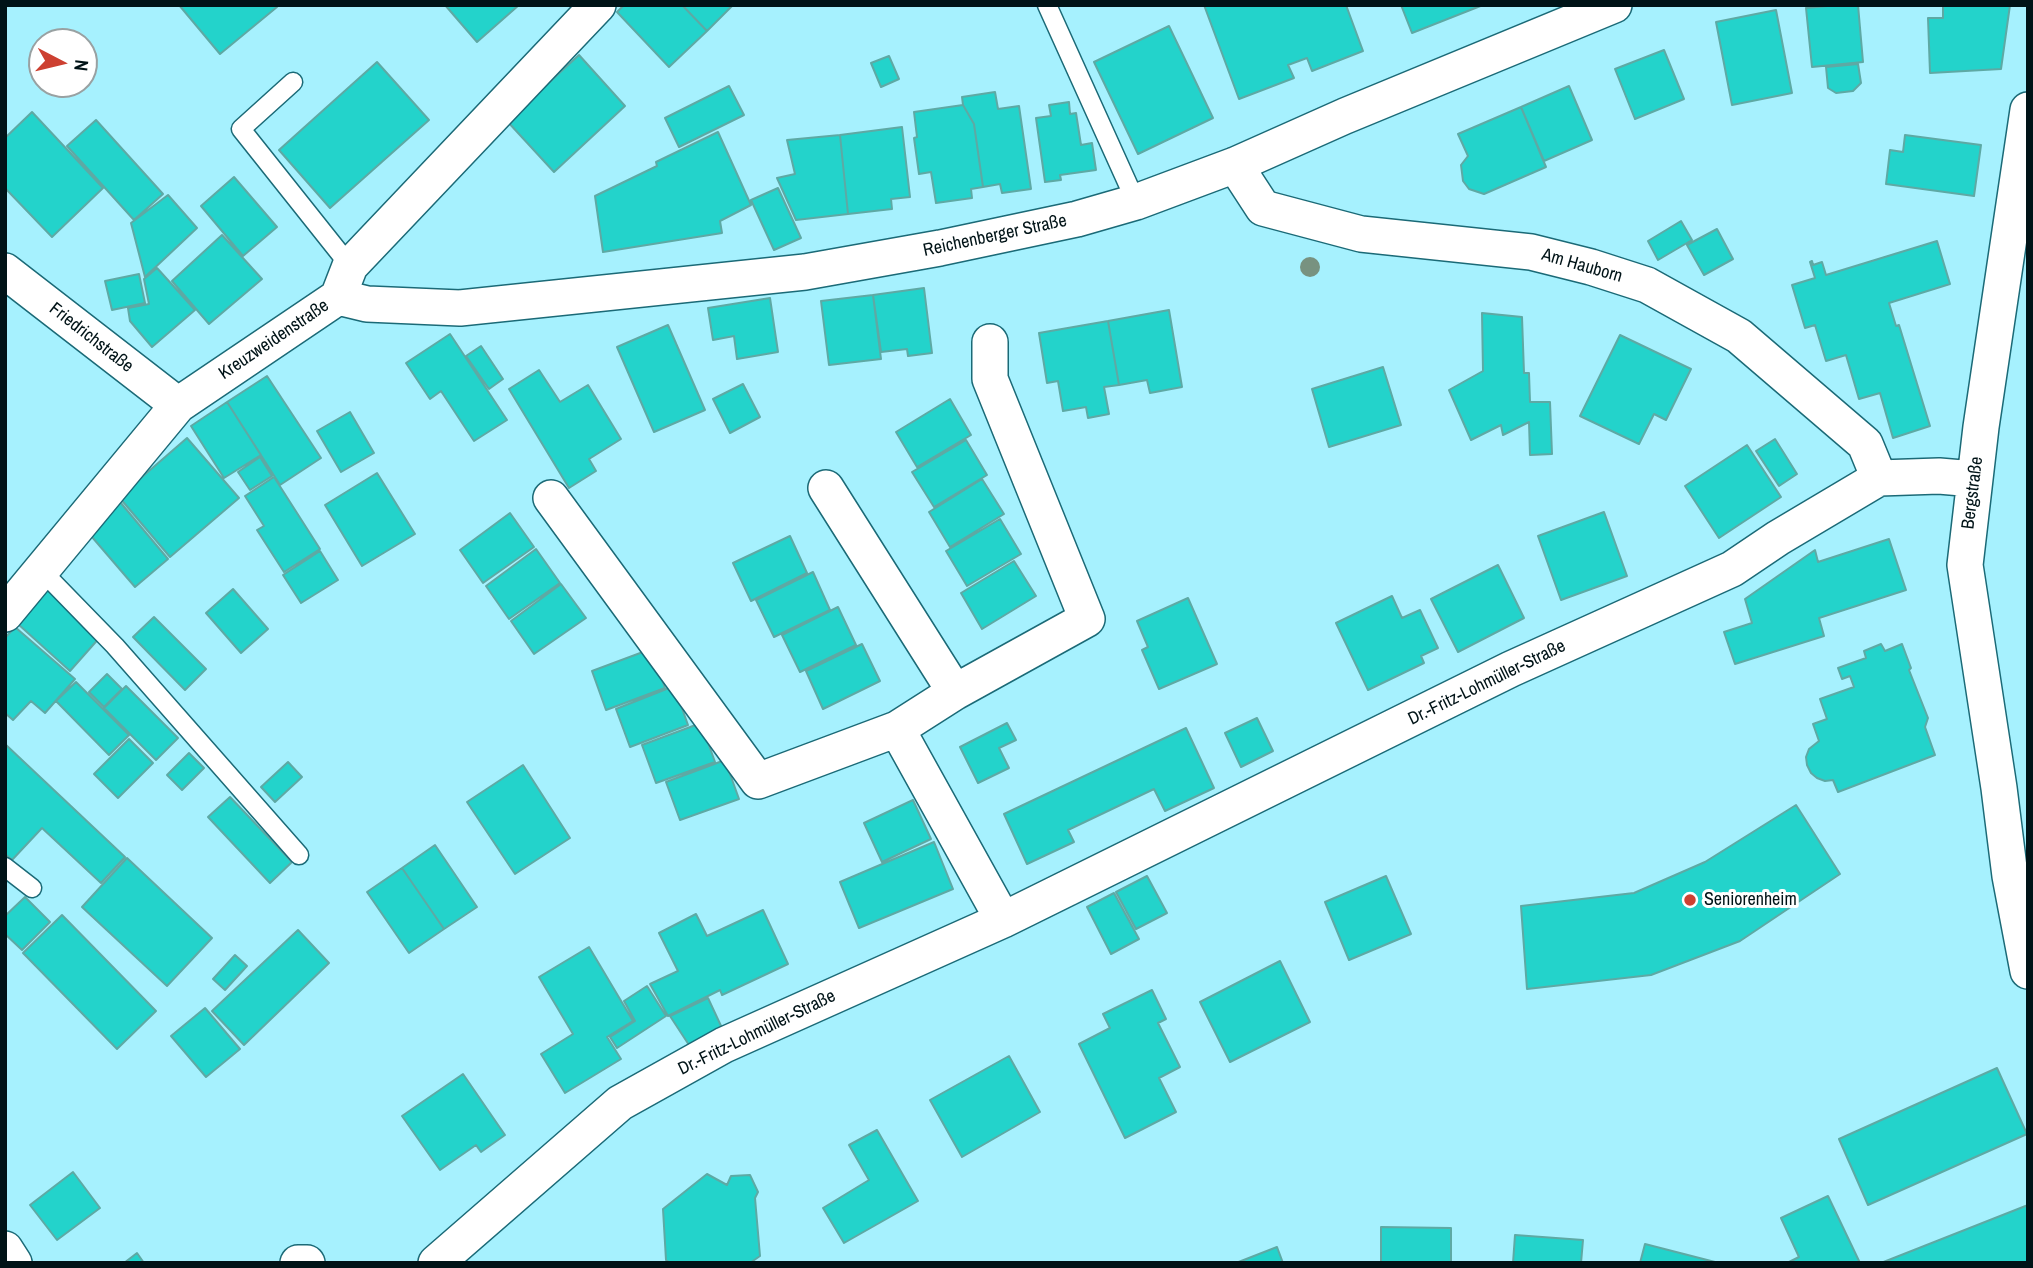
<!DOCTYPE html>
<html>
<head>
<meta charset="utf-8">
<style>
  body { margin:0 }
  #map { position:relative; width:2033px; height:1268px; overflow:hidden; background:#a6f1fe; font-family:"Archivo Narrow",sans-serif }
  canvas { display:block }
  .frame { position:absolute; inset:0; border:7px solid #001317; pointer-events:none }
  .north { position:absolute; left:28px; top:28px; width:70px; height:70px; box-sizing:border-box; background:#fff; border:2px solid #99a1a2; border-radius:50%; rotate:97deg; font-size:19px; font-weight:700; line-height:28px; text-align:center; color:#001317 }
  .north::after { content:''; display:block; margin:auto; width:24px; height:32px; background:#cd4031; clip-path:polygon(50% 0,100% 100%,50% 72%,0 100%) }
</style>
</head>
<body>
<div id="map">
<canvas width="2033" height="1268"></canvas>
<div class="frame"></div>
<div class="north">N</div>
</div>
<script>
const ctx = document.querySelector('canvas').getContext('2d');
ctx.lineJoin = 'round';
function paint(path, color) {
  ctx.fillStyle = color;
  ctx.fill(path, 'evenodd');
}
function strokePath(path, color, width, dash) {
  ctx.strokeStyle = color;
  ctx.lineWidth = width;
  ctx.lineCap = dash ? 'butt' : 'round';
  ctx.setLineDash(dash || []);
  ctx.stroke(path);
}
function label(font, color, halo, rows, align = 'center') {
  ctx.font = font + ' "Archivo Narrow",sans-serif';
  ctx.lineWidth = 6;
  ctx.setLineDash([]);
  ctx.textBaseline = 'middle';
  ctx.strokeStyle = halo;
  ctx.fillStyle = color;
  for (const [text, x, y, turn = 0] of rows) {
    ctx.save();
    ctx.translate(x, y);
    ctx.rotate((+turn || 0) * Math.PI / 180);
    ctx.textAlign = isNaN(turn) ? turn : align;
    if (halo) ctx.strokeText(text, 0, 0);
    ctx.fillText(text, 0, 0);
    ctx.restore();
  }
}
const building = new Path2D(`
  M179 5H275L277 7 220 54Z
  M445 5H519L477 42Z
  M624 5H682L707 31 669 67 617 12Z
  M682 5H733L707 31Z
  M1204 5H1346L1363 51 1312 71 1307 58 1288 65 1294 78 1239 99Z
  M1401 5H1483L1412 33Z
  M1838 5H1858L1863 62 1812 67 1806 8Z
  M1943 5H2010L2001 69 1930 73 1928 18H1943Z
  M1776 10 1792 93 1732 105 1716 22Z
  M1169 26 1213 118 1138 154 1094 62Z
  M1664 50 1684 99 1635 119 1615 69Z
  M579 55 625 106 554 172 507 121Z
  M889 56 899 79 881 87 871 63Z
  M377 62 429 120 330 208 279 150Z
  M1858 64 1861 83 1853 91 1836 93 1828 88 1826 67Z
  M729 86 744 115 679 147 665 118Z
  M1569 86 1592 140 1544 161 1521 107Z
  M995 92 998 109 1019 106 1031 189 1002 193 1000 184 983 187 974 124 963 105 962 97Z
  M1069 102 1070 114 1076 113 1081 145 1092 143 1096 170 1060 175 1061 180 1045 182 1036 118 1051 116 1049 105Z
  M963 105 974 124 983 187 971 189 972 198 936 203 931 172 919 174 914 138 917 137 914 112Z
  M1521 107 1546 167 1484 194 1469 189 1463 181 1461 165 1468 156 1458 134Z
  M32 112 103 188 52 237 5 188V138Z
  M96 120 163 194 134 220 67 146Z
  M902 127 910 197 891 199 892 209 848 214 840 135Z
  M718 132 751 205 720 221 722 233 603 252 595 196 657 166 656 162Z
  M840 135 848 214 796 220 777 178 795 174 787 140Z
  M1905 135 1981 145 1974 196 1886 184 1890 150 1903 152Z
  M234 177 277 227 243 256 201 206Z
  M778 188 801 238 774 250 751 200Z
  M168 195 197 228 145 277 131 223Z
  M1681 221 1692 240 1658 260 1648 241Z
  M1717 229 1733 259 1704 275 1687 245Z
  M222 235 262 279 209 324 172 281Z
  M1937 241 1950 284 1889 303 1896 326 1899 325 1930 426 1893 438 1880 393 1859 399 1846 355 1826 361 1815 325 1805 328 1792 285 1815 278 1810 262 1812 261 1813 265 1822 262 1826 275Z
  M157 268 195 310 152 347 130 321 128 308 149 304 144 279Z
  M139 274 145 303 112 310 105 281Z
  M924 288 932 353 908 356 907 349 881 352 873 295Z
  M873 295 881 359 829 365 821 301Z
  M770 298 778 352 737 359 734 336 713 340 708 308Z
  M1169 310 1182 387 1150 393 1147 380 1119 385 1108 321Z
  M1482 313 1522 317 1524 373H1529L1530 402H1550L1552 454 1530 455 1529 422 1503 435 1501 425 1471 440 1449 390 1483 371Z
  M1108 321 1119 385 1104 387 1109 414 1088 418 1086 407 1063 411 1058 381 1047 383 1039 333Z
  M668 325 705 410 654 432 617 347Z
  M450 334 507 420 474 441 441 391 430 399 406 363Z
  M1620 335 1691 369 1666 420 1654 414 1639 444 1580 416Z
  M481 346 503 379 489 389 466 356Z
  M1383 367 1401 425 1329 447 1312 389Z
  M539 370 560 402 588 385 621 439 589 459 596 471 569 488 509 389Z
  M267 376 321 458 280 485 227 402Z
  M743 384 760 417 730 433 713 399Z
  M950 399 971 435 917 467 896 432Z
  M227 402 261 455 224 478 191 426Z
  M350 412 374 453 341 472 317 431Z
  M187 438 239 498 170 557 119 497Z
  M1775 439 1797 474 1779 486 1756 451Z
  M966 440 987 475 934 507 912 472Z
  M1747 445 1781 497 1719 538 1685 486Z
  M260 457 272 476 250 490 238 472Z
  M377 473 415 534 362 566 325 505Z
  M274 477 320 549 284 572 257 530 264 526 245 496Z
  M982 479 1004 514 950 547 929 512Z
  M120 502 168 559 135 587 86 530Z
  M1604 512 1627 576 1561 600 1538 536Z
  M510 513 534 547 483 583 460 550Z
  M1000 519 1021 554 967 586 946 551Z
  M790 536 807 573 751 601 733 563Z
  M1889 539 1906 590 1819 618 1824 636 1735 664 1724 632 1752 623 1745 599 1815 550 1818 562Z
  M536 549 560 583 509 619 486 586Z
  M320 551 338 580 301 603 283 575Z
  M1014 561 1036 596 982 629 961 593Z
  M1498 565 1524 618 1458 652 1431 599Z
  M813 572 830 610 774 637 756 600Z
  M561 584 586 618 534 654 511 621Z
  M48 589 101 636 70 671 18 624Z
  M233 589 268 629 241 653 206 613Z
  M1392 596 1402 618 1420 610 1438 648 1421 656 1424 663 1368 690 1336 623Z
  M1188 598 1217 664 1159 689 1142 650 1148 647 1137 621Z
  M838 607 856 645 800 672 782 635Z
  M154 617 206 669 185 690 133 637Z
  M15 627 75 679 45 713 31 701 13 720 5 713V638Z
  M862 644 880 681 823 709 806 671Z
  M1881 644 1885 651 1902 644 1911 668 1909 670 1928 718 1925 727 1935 755 1838 792 1833 780 1825 781 1817 778 1811 773 1807 765 1806 757 1809 749 1819 741 1813 724 1827 719 1820 699 1854 687 1850 676 1842 679 1838 668 1866 658 1864 651Z
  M651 649 665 688 606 710 592 671Z
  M107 674 122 689 104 707 89 692Z
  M76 682 129 735 109 755 56 701Z
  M126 686 178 738 156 760 104 708Z
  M674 686 688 725 630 747 616 709Z
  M1257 718 1273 751 1241 767 1225 733Z
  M701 723 715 762 656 783 642 745Z
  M1007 723 1016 740 999 748 1009 768 978 783 960 747Z
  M1186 728 1214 788 1165 811 1154 789 1068 830 1074 842 1027 864 1004 814Z
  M129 739 153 763 118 798 94 774Z
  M5 744 125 857 101 883 42 828 12 860 5 854Z
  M189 753 204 768 182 790 167 775Z
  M725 760 739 799 680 820 666 782Z
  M288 762 302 777 275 802 261 787Z
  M523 765 570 838 515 874 467 802Z
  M230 797 292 862 270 883 208 817Z
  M913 800 931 839 882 862 864 823Z
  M1796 805 1840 874 1740 941 1651 975 1527 989 1521 906 1634 893 1705 862Z
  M934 842 953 889 859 928 840 882Z
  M435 845 477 907 444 929 402 868Z
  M127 858 212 938 167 986 82 907Z
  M402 868 444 929 409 953 367 892Z
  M1147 876 1167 913 1136 929 1116 892Z
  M1386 876 1411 934 1349 960 1325 902Z
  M1114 893 1139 939 1111 954 1087 907Z
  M25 897 50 922 22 950 5 934V916Z
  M763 910 788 964 722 995 720 990 668 1016 650 984 678 971 659 933 696 914 707 936Z
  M62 915 156 1011 117 1049 23 953Z
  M298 930 329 963 244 1045 212 1011Z
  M589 947 633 1021 607 1037 621 1059 565 1093 541 1054 573 1034 539 977Z
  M235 955 247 966 225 990 213 979Z
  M1280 961 1310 1022 1230 1062 1200 1002Z
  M647 986 666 1016 617 1048 610 1037 635 1021 624 1001Z
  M1152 990 1166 1019 1158 1023 1180 1067 1159 1078 1176 1112 1125 1138 1079 1044 1110 1028 1103 1014Z
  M708 998 722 1028 689 1045 670 1016Z
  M205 1008 240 1049 206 1077 171 1036Z
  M1009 1056 1040 1112 962 1157 930 1100Z
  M1997 1068 2027 1134 1868 1205 1839 1139Z
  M463 1074 505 1135 481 1152 476 1145 440 1170 402 1116Z
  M877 1130 918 1201 844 1243 823 1208 869 1180 849 1145Z
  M73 1172 100 1208 57 1240 30 1205Z
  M707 1174 727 1185 731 1176 750 1175 758 1192 755 1198 760 1256 750 1263H670L666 1260 663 1209Z
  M1828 1196 1860 1263H1787L1799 1257 1781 1218Z
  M2028 1205V1263H1881Z
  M1381 1227 1451 1228V1263H1381Z
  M1515 1235 1583 1240 1581 1263H1513Z
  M1645 1244 1715 1262V1263H1640Z
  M1277 1247 1283 1263H1236Z
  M137 1253 144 1263H124Z`);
const service = new Path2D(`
  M1047 5 1136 202
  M293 82 241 129 350 266
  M41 570 115 646 299 855
  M5 867 32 888`);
const minor = new Path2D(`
  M2028 110 1981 427 1965 565 1999 788 2010 876 2028 971
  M1235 165 1263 208 1361 234 1531 252 1591 267 1647 285 1739 336 1865 444 1879 478
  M5 271 178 405
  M338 297 367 304 460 308 805 272 940 248 1077 219 1136 202 1235 165 1345 116 1614 5
  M826 488 955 692
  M551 498 758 781 897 729 955 692 1087 619 990 379V342
  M5 614 178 405 338 297 350 266 598 5
  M897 729 1003 920
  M5 1249 14 1263
  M298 1263H307
  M436 1263 620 1103 724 1045 1003 920 1511 669 1732 569 1778 538 1879 478 1939 476 1974 479`);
const trees = [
  [1310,267]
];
const markers = [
  [1690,900,7,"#cd4031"]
];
const streetNames = [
  ["Reichenberger Straße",995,236,-12],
  ["Am Hauborn",1582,266,16],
  ["Friedrichstraße",91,338,38],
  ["Kreuzweidenstraße",274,340,-34],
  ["Bergstraße",1973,493,-83],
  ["Dr.-Fritz-Lohmüller-Straße",1487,683,-26],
  ["Dr.-Fritz-Lohmüller-Straße",757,1033,-26]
];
const poiNames = [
  ["Seniorenheim",1704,900]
];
paint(building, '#23d3cb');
strokePath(building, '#5ea9a4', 2);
strokePath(service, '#1b6a77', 21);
strokePath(minor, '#1b6a77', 38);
strokePath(service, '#fff', 18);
strokePath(minor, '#fff', 35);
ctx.fillStyle = '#789280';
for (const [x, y] of trees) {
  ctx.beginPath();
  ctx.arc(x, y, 10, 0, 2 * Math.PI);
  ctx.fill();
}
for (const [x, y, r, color] of markers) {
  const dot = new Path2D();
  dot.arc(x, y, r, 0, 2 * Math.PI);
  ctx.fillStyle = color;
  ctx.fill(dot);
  strokePath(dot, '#fff', 2.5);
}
label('18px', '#001317', '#fff', streetNames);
label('18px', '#001317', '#fff', poiNames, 'left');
</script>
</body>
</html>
